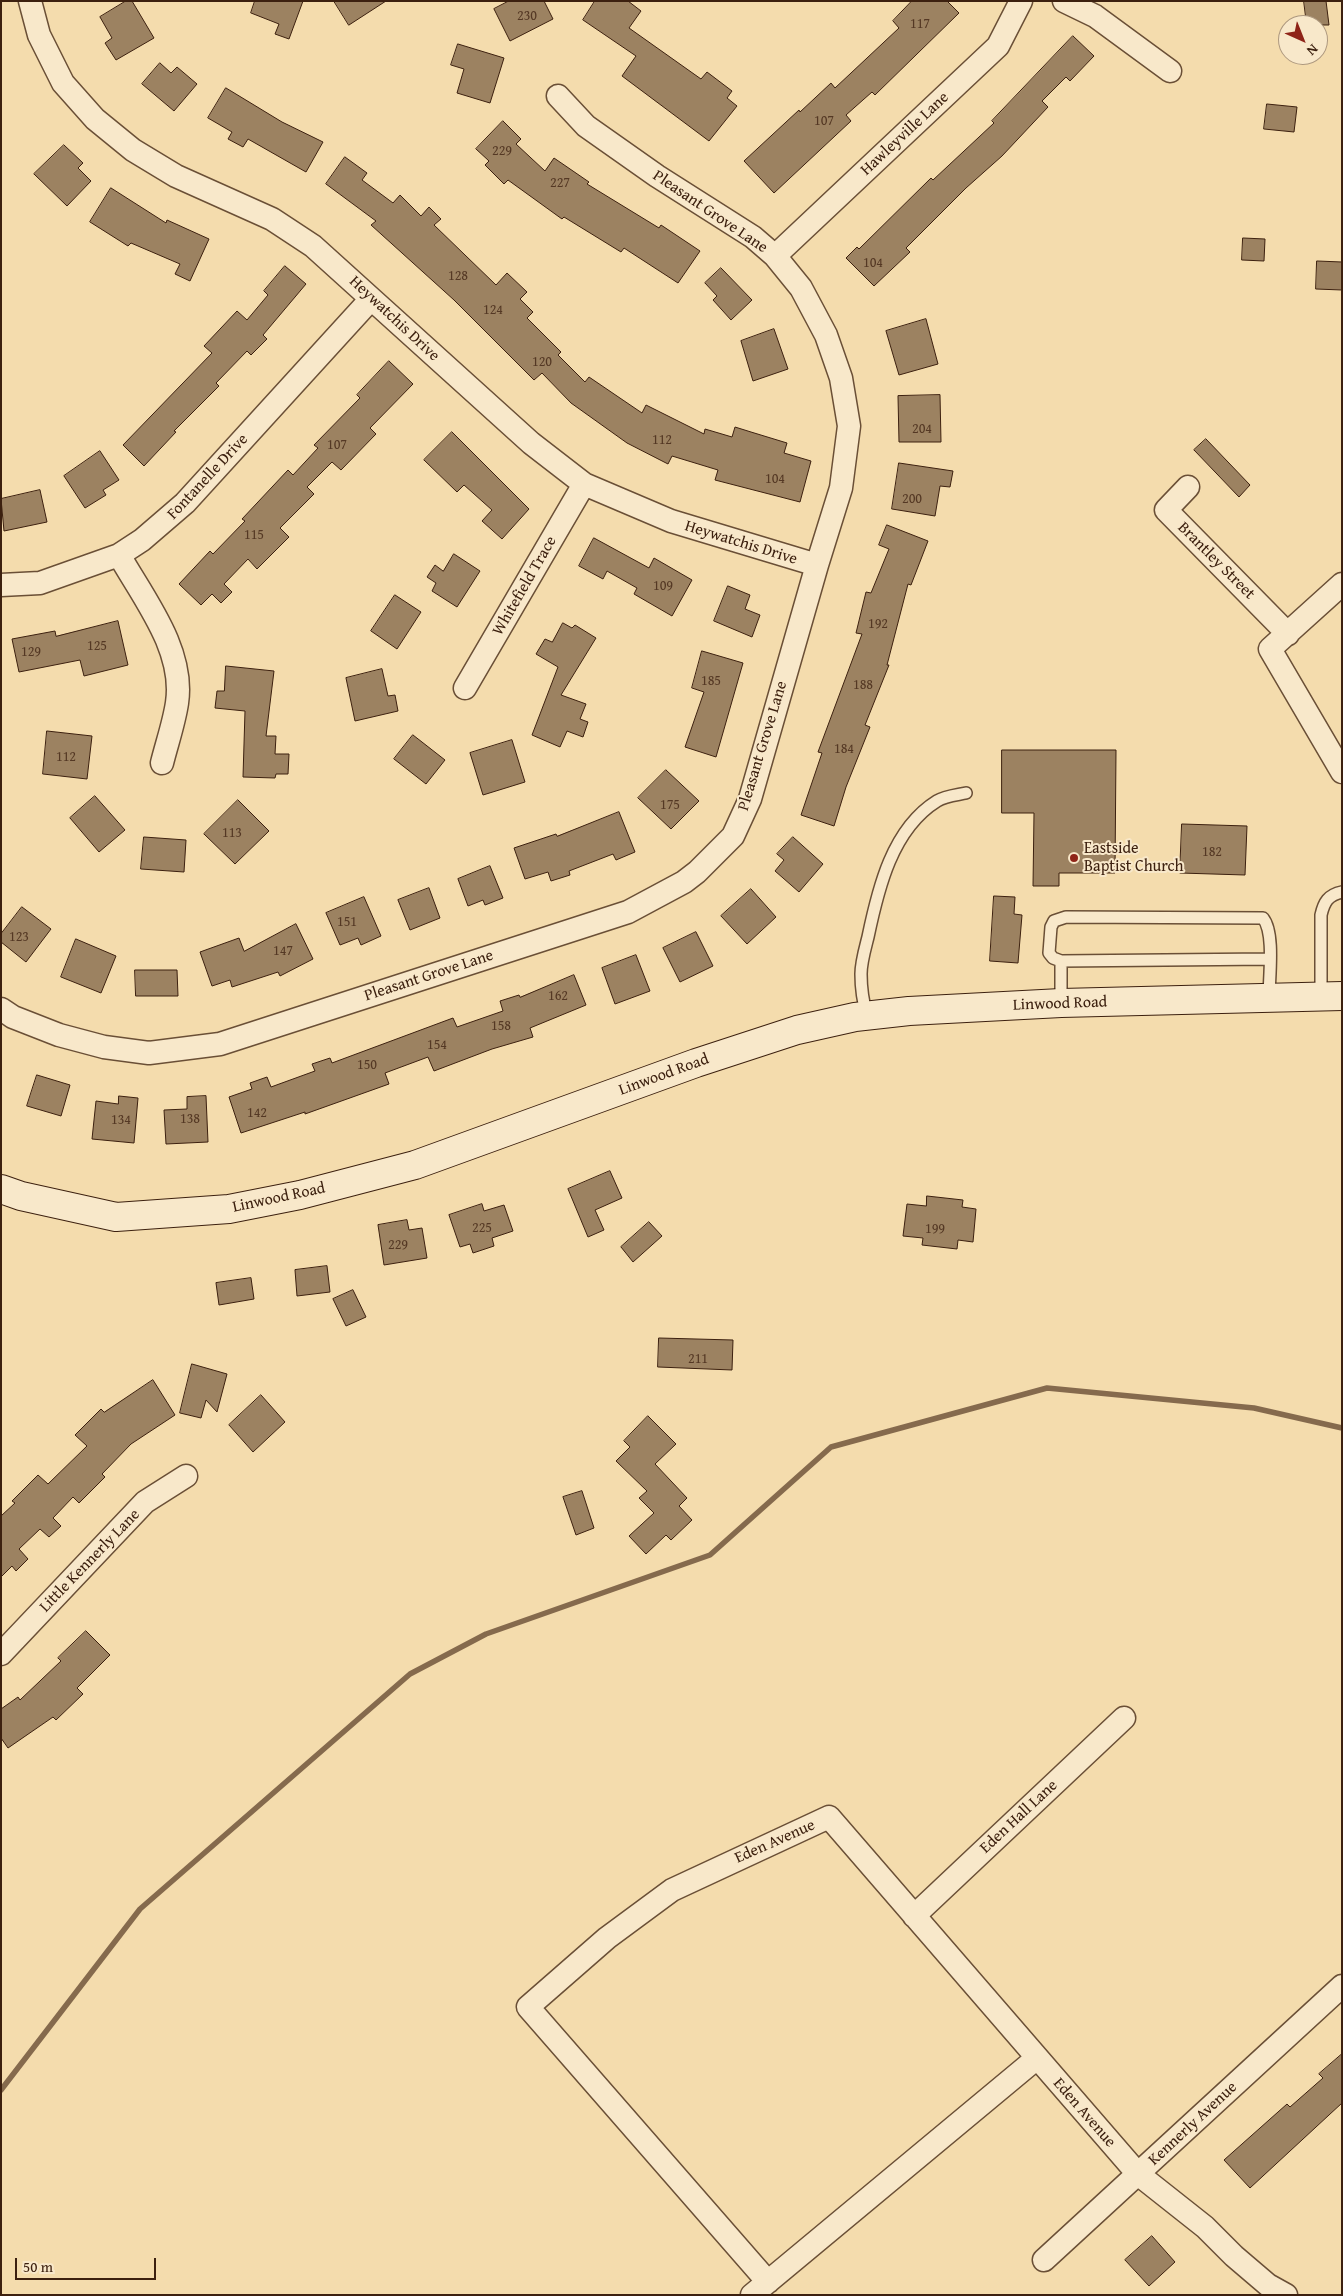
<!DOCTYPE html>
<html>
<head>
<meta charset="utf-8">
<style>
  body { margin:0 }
  #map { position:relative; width:1343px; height:2296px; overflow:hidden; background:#f4dcad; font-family:"Gentium Book Plus",serif }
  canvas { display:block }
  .frame { position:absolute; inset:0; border:2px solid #3c200f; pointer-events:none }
  .north { position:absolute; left:1278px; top:15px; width:50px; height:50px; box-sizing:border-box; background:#f8e8ca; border:1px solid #ad987f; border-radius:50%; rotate:136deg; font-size:14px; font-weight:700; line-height:20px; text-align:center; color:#3c200f }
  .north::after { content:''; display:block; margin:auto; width:18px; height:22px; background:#8f2418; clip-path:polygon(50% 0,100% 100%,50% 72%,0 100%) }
  .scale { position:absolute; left:15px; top:2258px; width:141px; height:22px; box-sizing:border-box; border:2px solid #3c200f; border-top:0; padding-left:6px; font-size:15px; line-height:18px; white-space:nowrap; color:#3c200f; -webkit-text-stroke:4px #f8e8ca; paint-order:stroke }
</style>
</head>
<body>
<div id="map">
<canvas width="1343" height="2296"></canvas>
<div class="frame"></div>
<div class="north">N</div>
<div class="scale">50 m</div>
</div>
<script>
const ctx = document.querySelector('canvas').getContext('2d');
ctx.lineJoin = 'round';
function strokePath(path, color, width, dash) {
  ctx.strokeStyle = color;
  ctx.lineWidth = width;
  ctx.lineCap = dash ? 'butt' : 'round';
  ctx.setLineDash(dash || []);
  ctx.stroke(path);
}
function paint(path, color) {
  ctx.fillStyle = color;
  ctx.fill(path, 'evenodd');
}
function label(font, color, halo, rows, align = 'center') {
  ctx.font = font + ' "Gentium Book Plus",serif';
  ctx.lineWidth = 4;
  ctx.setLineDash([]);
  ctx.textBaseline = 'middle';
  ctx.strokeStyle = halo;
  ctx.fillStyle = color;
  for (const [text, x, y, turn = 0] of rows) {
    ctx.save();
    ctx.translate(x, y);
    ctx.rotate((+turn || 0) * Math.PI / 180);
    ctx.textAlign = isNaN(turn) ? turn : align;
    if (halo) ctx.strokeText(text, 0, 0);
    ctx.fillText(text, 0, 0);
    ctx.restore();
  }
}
const stream = new Path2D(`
  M1 2090 140 1909 410 1674 486 1634 710 1555 831 1447 1047 1388 1254 1408 1342 1428`);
const building = new Path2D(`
  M126 1H132L154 38 116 60 105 43 112 38 100 17Z
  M255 1H303L289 39 275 34 279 24 251 13Z
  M334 1H386L349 25Z
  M509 1H544L553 19 510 41 494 9Z
  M595 1H628L641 11 629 28 701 79 707 72 732 91 727 98 737 106 709 141 622 76 636 56 583 20Z
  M912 1H947L959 13 875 95 872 92 846 115 851 121 774 193 744 161 799 110 800 112 831 83 835 88 899 28 893 21Z
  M1304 1H1326L1329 25H1307Z
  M1073 36 1094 56 1070 81 1066 77 1042 101 1048 107 1002 156 966 188 906 248 910 252 874 286 846 258 857 247 859 249 931 178 933 180 994 123 992 121Z
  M458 44 504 58 490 103 457 93 464 69 451 65Z
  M160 63 171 73 177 67 197 84 174 111 142 84Z
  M226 88 282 122 323 142 306 172 248 139 243 147 228 139 232 132 208 118Z
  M1267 104 1297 107 1294 132 1264 129Z
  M503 121 521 139 516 144 545 171 554 158 589 182 587 184 659 228 661 225 700 251 678 283 624 248 621 252 564 217 562 219 508 180 504 184 485 165 489 161 476 149Z
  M64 145 83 163 78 168 91 181 67 206 34 174Z
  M345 157 367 173 362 180 393 203 400 195 421 216 429 207 441 219 434 225 496 285 507 273 527 292 520 299 533 312 527 318 561 352 558 355 585 382 589 377 642 413 646 405 704 434 705 429 732 437 735 427 751 432 787 443 784 453 811 461 800 502 715 480 718 470 672 456 668 464 627 443 571 403 542 373 534 380 454 300 371 225 376 221 326 184Z
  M111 188 166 223 167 220 209 239 190 281 175 274 180 264 131 243 128 246 90 222Z
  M1243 238 1265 239 1264 261 1242 260Z
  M1317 261 1342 262V290L1316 289Z
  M285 266 306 284 263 335 267 339 251 355 247 351 216 383 219 386 174 431 176 432 144 466 123 445 212 353 204 346 237 311 247 320 268 295 264 291Z
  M721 268 752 300 731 320 713 300 717 296 705 283Z
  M926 319 938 364 899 375 886 331Z
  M774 329 788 369 753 381 741 341Z
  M389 361 413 384 370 428 376 434 341 470 332 462 307 487 314 494 280 528 289 537 257 569 248 559 224 584 232 592 221 603 212 594 201 605 179 584 210 551 213 554 245 521 242 519 288 470 293 475 318 448 314 445 360 398 357 395Z
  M940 395 941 442H899L898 396Z
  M452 432 529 509 502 539 482 521 492 510 464 485 457 492 424 460Z
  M1206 439 1250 485 1239 497 1194 450Z
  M100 451 119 480 103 490 106 495 85 508 64 476Z
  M899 463 953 471 950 487 940 486 935 516 892 509Z
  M40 490 47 522 4 531 1 499Z
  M887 525 928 541 911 585 908 584 887 665H889L865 725 870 727 846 787 834 826 801 815 822 753 818 752 862 634 856 633 866 592 871 593 889 549 879 545Z
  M594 538 649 568 654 558 692 580 672 616 634 594 637 588 607 571 603 579 579 566Z
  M454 554 480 571 457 607 432 591 436 583 427 577 435 565 443 571Z
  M728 586 750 595 745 609 760 615 752 637 714 621Z
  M395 595 421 612 397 649 371 631Z
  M118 621 128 665 84 676 80 660 19 672 12 639 55 631 56 636Z
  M563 623 572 628 575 625 596 638 561 695 586 704 580 719 588 722 583 737 567 731 560 747 532 735 558 667 536 654 545 639 552 642Z
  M702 651 743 663 716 757 685 747 704 692 692 688Z
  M226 666 274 671 266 736H276L275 754H289L288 774H276L275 778 243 777 245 711 215 708 217 691H224Z
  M382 669 388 696 395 695 398 711 355 721 346 678Z
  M47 731 92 736 87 779 43 774Z
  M413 735 445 760 426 784 394 759Z
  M512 740 525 782 483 795 470 753Z
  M1002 750H1116L1115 873H1059V886H1033L1034 813H1002Z
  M666 770 699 801 671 829 638 798Z
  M95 796 125 830 99 852 70 818Z
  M238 800 269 831 235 864 204 834Z
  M619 812 635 852 616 860 613 854 569 871 570 875 551 881 548 872 525 879 514 848 556 834 557 836Z
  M1182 824 1247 826 1245 875 1180 873Z
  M144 837 186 840 184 872 141 869Z
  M793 837 823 864 799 892 775 871 784 860 777 854Z
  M490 866 503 898 485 905 483 900 468 906 458 879Z
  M429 888 440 918 410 930 398 900Z
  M751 889 776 917 747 944 721 916Z
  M994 896 1015 897 1014 914 1022 915 1018 963 990 961Z
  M364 897 381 936 361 945 358 938 340 945 326 913Z
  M22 907 51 929 26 962 1 942V934Z
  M296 924 313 959 280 976 278 972 232 987 230 980 212 986 200 952 239 938 244 951Z
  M696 932 713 966 680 982 663 948Z
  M76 939 116 956 101 993 61 977Z
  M636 955 650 991 615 1004 602 968Z
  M135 970H177L178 996H136Z
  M574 975 586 1005 530 1028 533 1037 492 1049 434 1071 428 1057 385 1073 389 1084 305 1114V1112L241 1133 229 1097 252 1089 250 1083 267 1077 271 1087 315 1071 312 1064 330 1058 332 1063 453 1018 457 1027 503 1011 500 1001 519 995 520 997Z
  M37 1075 70 1085 61 1116 27 1106Z
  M119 1096 138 1098 134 1143 92 1139 96 1101 118 1104Z
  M206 1096 208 1142 166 1144 164 1110 187 1109V1097Z
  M610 1171 622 1198 595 1210 604 1230 588 1237 568 1189Z
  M927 1196 963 1200 962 1207 976 1209 973 1242 958 1240 957 1249 922 1245 923 1238 903 1236 907 1204 926 1206Z
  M482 1204 484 1211 504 1205 513 1231 492 1238 494 1246 473 1253 470 1244 460 1247 449 1215Z
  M407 1220 409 1230 422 1228 427 1258 384 1265 378 1225Z
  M649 1222 662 1236 633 1262 621 1247Z
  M327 1266 330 1292 297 1296 295 1270Z
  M251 1278 254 1299 219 1305 216 1283Z
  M353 1290 366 1317 346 1326 333 1299Z
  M659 1338 733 1340 732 1370 658 1367Z
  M192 1364 227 1374 217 1412 206 1400 201 1418 180 1413Z
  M153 1380 175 1415 131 1444 102 1474 105 1477 79 1503 73 1497 53 1518 61 1526 49 1537 40 1529 19 1549 28 1559 16 1571 12 1566 1 1577V1516L15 1503 12 1501 38 1475 48 1484 87 1446 75 1435 101 1409 104 1412Z
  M261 1395 285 1422 253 1452 229 1425Z
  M648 1416 676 1444 655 1464 687 1498 679 1506 692 1520 671 1540 666 1535 646 1554 629 1536 654 1513 639 1498 647 1491 616 1461 630 1447 624 1441Z
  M582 1491 594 1528 576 1535 563 1497Z
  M86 1631 110 1655 77 1688 83 1694 56 1720 53 1717 8 1748 1 1738V1709L18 1697 20 1700 61 1661 58 1658Z
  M1342 2054V2103L1250 2188 1224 2160 1287 2104 1290 2107 1323 2078 1319 2074Z
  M1152 2236 1175 2262 1149 2286 1125 2260Z`);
const lane = new Path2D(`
  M1269 959 1061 961 1053 958 1049 953 1051 927 1054 921 1066 917 1263 918C1275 933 1269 977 1269 998
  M1061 961V1003
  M1321 997V915C1324 902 1328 895 1342 892
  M867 1016C863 1002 861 989 861 974 861 962 865 949 868 937 878 889 892 829 937 801 945 796 957 795 966 793`);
const street = new Path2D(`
  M30 1 39 35 63 83 95 119 133 150 176 176 272 219 313 246 531 443 584 484 671 521 817 565
  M1064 1 1095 16 1170 71
  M775 256 998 46 1021 1
  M1188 487 1166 510 1288 634
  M119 555C144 599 185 650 177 703 174 723 167 743 162 763
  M1342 584 1270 649 1342 772
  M1 585 40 583 119 555 142 540 185 503 371 299
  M465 688 584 484
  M1 1009 13 1017 59 1035 104 1047 149 1053 220 1044 628 912 684 882 697 872 733 836 750 799 817 565 841 488 849 426 841 378 826 335 801 288 775 256 753 237 657 176 586 126 558 96
  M1 1654 145 1502 186 1476
  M914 1916 1124 1718
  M1044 2260 1342 1986
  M768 2282 528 2007 607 1938 672 1890 829 1817 1138 2174 1205 2227 1234 2256 1268 2285 1286 2295
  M752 2295 1037 2058`);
const secondary = new Path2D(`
  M1 1189 21 1196 116 1217 229 1209 300 1195 415 1165 696 1063 797 1030 855 1017 909 1011 1061 1003 1342 996`);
const markers = [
  [1074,858,5,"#8f2418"]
];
const numberNames = [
  ["230",527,16],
  ["117",920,24],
  ["107",824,121],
  ["229",502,151],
  ["227",560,183],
  ["104",873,263],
  ["128",458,276],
  ["124",493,310],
  ["120",542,362],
  ["204",922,429],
  ["112",662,440],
  ["107",337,445],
  ["104",775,479],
  ["200",912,499],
  ["115",254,535],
  ["109",663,586],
  ["192",878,624],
  ["125",97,646],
  ["129",31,652],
  ["185",711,681],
  ["188",863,685],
  ["184",844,749],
  ["112",66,757],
  ["175",670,805],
  ["113",232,833],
  ["182",1212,852],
  ["151",347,922],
  ["123",19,937],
  ["147",283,951],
  ["162",558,996],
  ["158",501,1026],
  ["154",437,1045],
  ["150",367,1065],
  ["142",257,1113],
  ["138",190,1119],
  ["134",121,1120],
  ["225",482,1228],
  ["199",935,1229],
  ["229",398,1245],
  ["211",698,1359]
];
const streetNames = [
  ["Hawleyville Lane",905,134,-43],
  ["Pleasant Grove Lane",710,212,34],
  ["Heywatchis Drive",394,319,43],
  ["Fontanelle Drive",208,477,-47],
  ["Heywatchis Drive",741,543,17],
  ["Brantley Street",1216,561,45],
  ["Whitefield Trace",525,586,-60],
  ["Pleasant Grove Lane",763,746,-73],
  ["Pleasant Grove Lane",429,976,-18],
  ["Linwood Road",1060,1004,-2],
  ["Linwood Road",664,1075,-20],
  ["Linwood Road",279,1198,-12],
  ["Little Kennerly Lane",90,1561,-46],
  ["Eden Hall Lane",1019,1817,-43],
  ["Eden Avenue",775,1842,-24],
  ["Eden Avenue",1084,2113,49],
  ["Kennerly Avenue",1193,2124,-43]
];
const poiNames = [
  ["Eastside",1084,849],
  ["Baptist Church",1084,867]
];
strokePath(stream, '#856a4d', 5.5);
paint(building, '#9c8261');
strokePath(building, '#3c200f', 1);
strokePath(lane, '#6a4f36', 14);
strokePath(street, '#6a4f36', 25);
strokePath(secondary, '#3c200f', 30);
strokePath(lane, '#f8e8ca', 11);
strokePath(street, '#f8e8ca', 22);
strokePath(secondary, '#f8e8ca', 28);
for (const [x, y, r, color] of markers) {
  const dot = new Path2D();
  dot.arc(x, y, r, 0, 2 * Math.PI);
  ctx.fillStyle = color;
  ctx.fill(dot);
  strokePath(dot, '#f8e8ca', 2);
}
label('14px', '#543824', null, numberNames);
label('16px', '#3c200f', '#f8e8ca', streetNames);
label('16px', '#3c200f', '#f8e8ca', poiNames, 'left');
</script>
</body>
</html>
